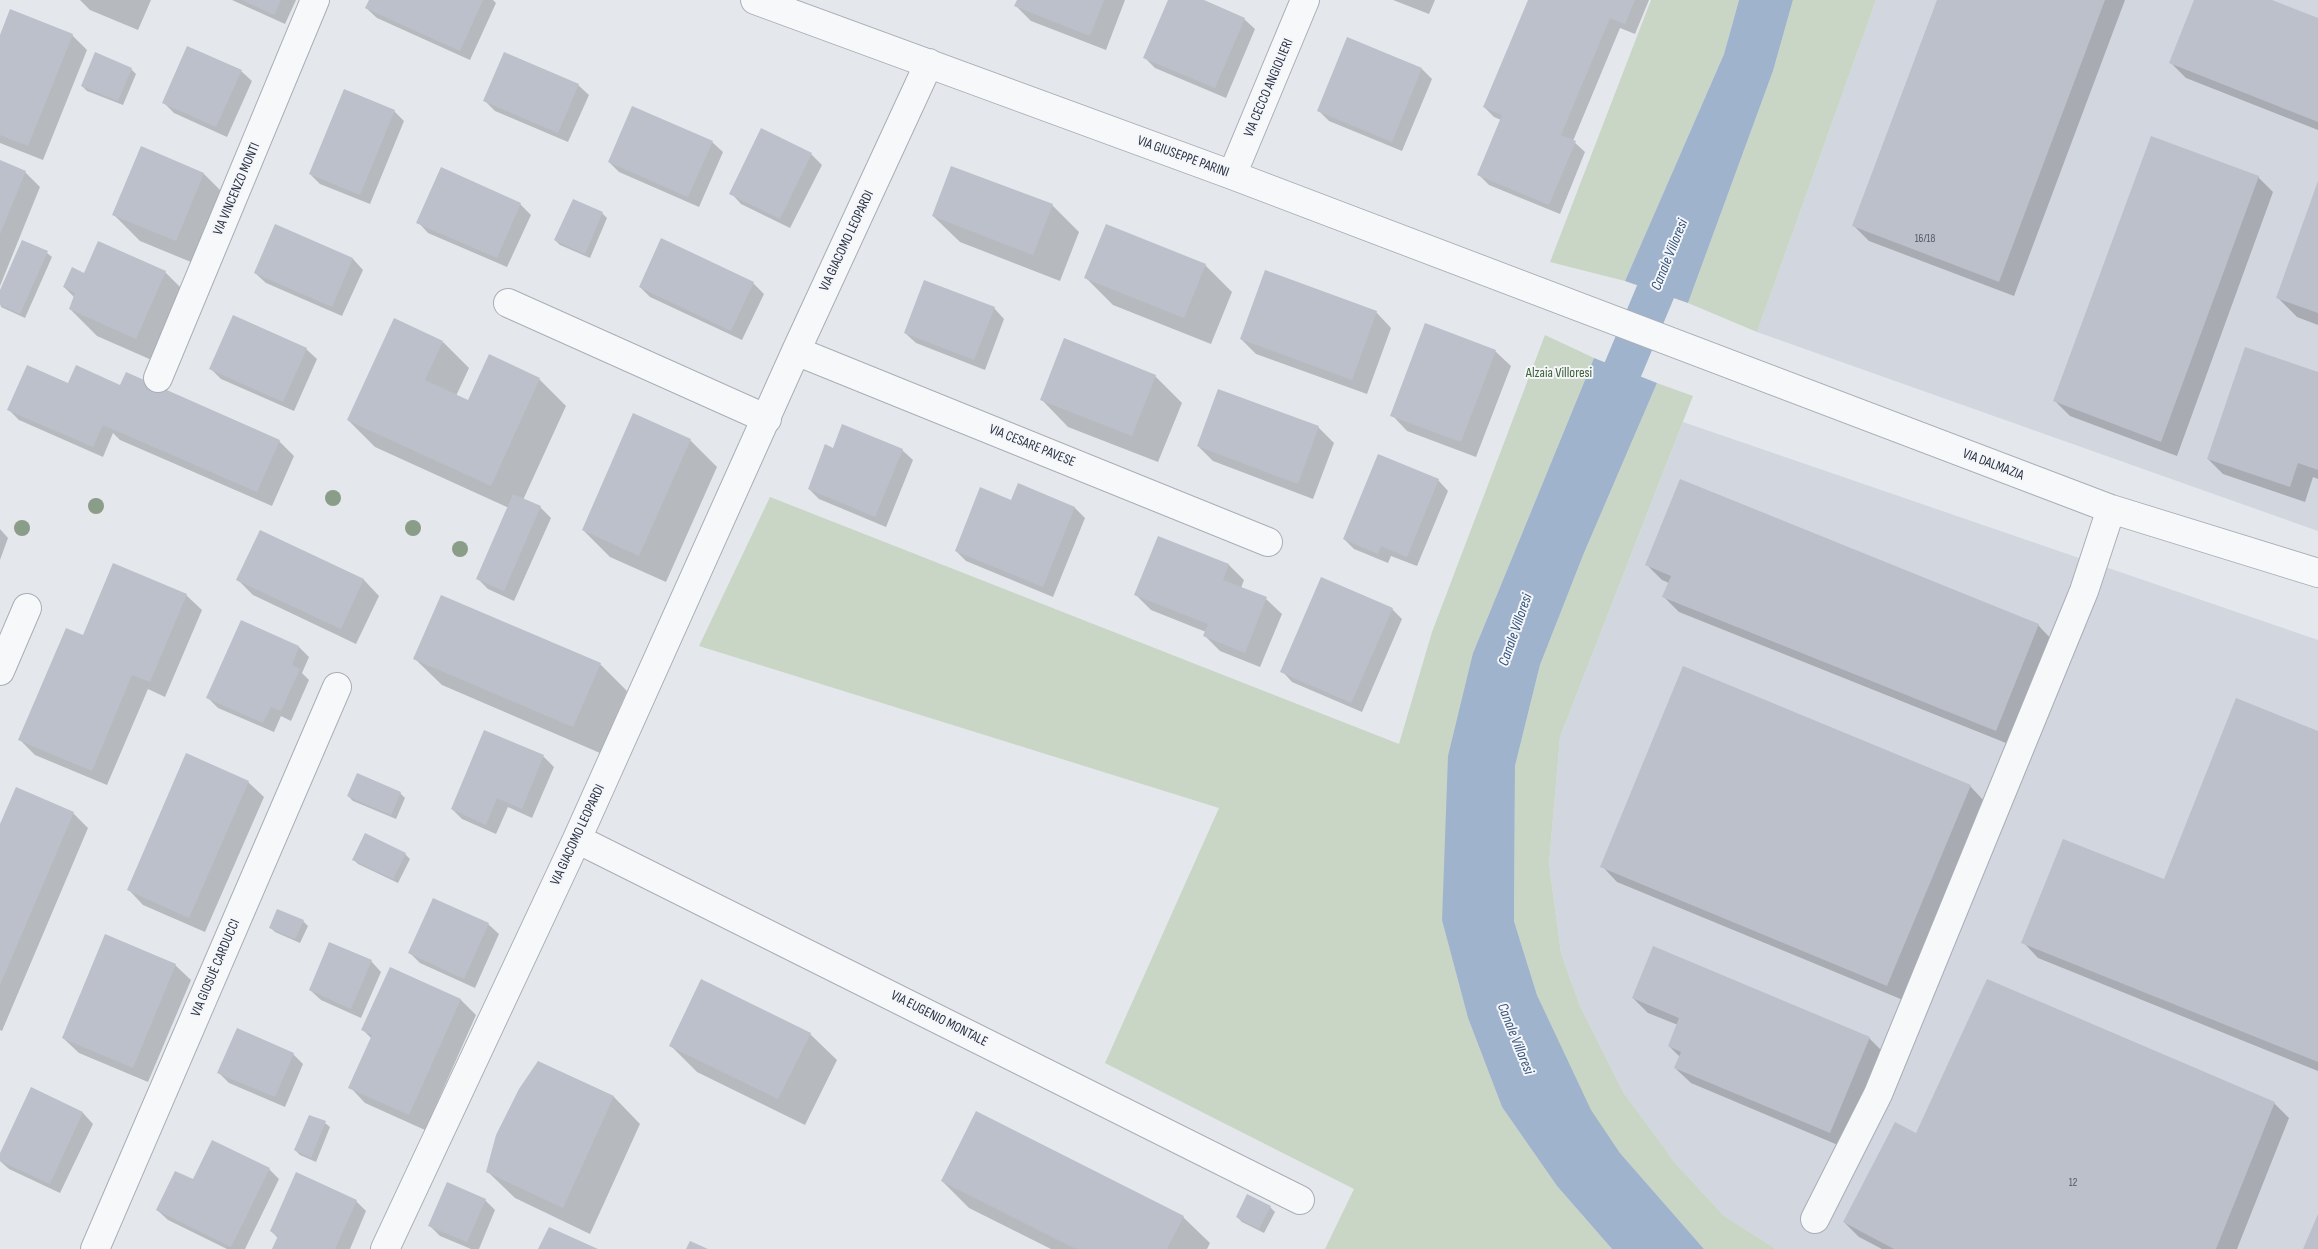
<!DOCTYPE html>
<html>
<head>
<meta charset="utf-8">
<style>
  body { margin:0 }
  canvas { display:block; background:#e4e7ec }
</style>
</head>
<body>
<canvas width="2318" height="1249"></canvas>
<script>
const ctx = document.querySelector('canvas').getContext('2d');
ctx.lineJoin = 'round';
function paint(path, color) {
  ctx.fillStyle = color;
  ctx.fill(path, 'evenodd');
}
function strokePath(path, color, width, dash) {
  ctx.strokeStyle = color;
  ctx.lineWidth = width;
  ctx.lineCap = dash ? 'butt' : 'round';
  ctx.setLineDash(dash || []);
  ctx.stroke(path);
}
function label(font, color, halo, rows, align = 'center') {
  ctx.font = font + ' "Sofia Sans Condensed",sans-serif';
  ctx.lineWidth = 4;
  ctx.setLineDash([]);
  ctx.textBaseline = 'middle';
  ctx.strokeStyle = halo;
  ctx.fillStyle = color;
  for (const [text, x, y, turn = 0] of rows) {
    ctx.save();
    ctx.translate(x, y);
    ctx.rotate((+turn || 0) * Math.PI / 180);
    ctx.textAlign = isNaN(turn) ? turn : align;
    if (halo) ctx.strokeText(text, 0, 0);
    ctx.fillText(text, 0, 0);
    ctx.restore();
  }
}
const built = new Path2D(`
  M1876 0H2318V531L1757 332Z
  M1683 422 2318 640V1249H1776L1724 1216 1676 1164 1623 1092 1580 1006 1561 953 1549 864 1560 737Z`);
const green = new Path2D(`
  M1651 0H1739L1724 54 1625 281 1550 262Z
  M1793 0H1876L1757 332 1688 303 1773 71Z
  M1545 335 1594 358 1473 653 1442 919 1468 1018 1502 1107 1557 1186 1612 1249H1325L1354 1189 1105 1063 1219 808 699 646 770 497 1399 744 1432 632Z
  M1657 383 1693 396 1560 737 1549 864 1561 953 1580 1006 1623 1092 1676 1164 1724 1216 1776 1249H1704L1620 1153 1590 1110 1537 995 1514 921 1515 766 1540 665 1584 553Z`);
const water = new Path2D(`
  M1739 0H1793L1773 71 1688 303 1625 281 1724 54Z
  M1594 358 1657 383 1584 553 1540 665 1515 766 1514 921 1537 995 1591 1110 1620 1153 1704 1249H1612L1557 1186 1502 1107 1468 1018 1442 920 1448 756 1473 653Z`);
const shadow = new Path2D(`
  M80 0H151L138 30 90 10Z
  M232 0H296L285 24Z
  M370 0H493L496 3 470 60 377 18 366 8Z
  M1018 0H1125L1106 50 1031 21 1016 6Z
  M1169 0H1200L1244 19 1255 29 1226 98 1155 68 1145 58Z
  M1393 0H1435L1429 14Z
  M1529 0H1649L1635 34 1620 28 1573 141 1585 152 1560 214 1489 185 1478 174 1501 120 1494 117 1484 107Z
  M1938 0H2125L2014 296 1869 241 1854 226Z
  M2195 0H2269L2318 19V130L2186 78 2171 63Z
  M72 35 87 50 43 160 0 143V38Z
  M131 69 136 74 123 105 87 91 82 86Z
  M1422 69 1432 79 1402 151 1329 121 1319 111Z
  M241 71 252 81 227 137 174 113 164 103Z
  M578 85 589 95 568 142 495 111 485 101Z
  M394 111 404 121 370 204 320 184 310 174Z
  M712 142 723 152 699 207 619 172 609 162Z
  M141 148 204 174 231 201 203 267 140 241 113 214Z
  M811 154 822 165 790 228 741 204 731 193Z
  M0 162 25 172 40 187 0 286Z
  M2258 177 2273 192 2177 456 2070 416 2055 401Z
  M2318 184V325L2297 317 2278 298Z
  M520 204 531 215 507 267 428 233 418 222Z
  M1052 205 1079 232 1060 281 960 242 933 216Z
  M602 213 607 218 590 258 560 245 555 240Z
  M276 226 353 259 363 270 342 316 266 283 255 273Z
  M47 253 52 257 25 318 1 307 0 293Z
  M1205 265 1232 292 1211 344 1113 305 1086 278Z
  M165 272 192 299 163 365 97 336 70 309 75 298 64 287 85 274Z
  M753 283 764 294 742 340 650 297 640 287Z
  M994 308 1004 319 985 370 916 343 905 333Z
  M1376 312 1391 328 1367 394 1256 354 1241 339Z
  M443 342 469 368 456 396 469 402 539 379 566 406 523 500 540 507 551 518 514 601 488 589 477 578 509 508 375 447 348 420Z
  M306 349 317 359 294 411 221 379 211 369Z
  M1495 351 1511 366 1476 457 1407 431 1392 415Z
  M2318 374V479L2313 477 2305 502 2223 474 2208 459Z
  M1155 376 1182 403 1158 462 1068 427 1042 400Z
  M68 385 119 386 279 441 294 456 272 506 120 440 113 433 103 457 19 420 9 410Z
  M1318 427 1334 443 1313 499 1213 461 1198 446Z
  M690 440 717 467 666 582 610 557 583 530Z
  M834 450H902L913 460 886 527 819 499 809 489Z
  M1438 480 1448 491 1417 566 1391 556 1388 563 1354 549 1344 539Z
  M1011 502 1075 508 1085 518 1053 597 966 561 956 551Z
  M0 529 8 538 0 560Z
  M261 532 364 580 379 596 356 644 253 595 238 580Z
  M1158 537 1229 565 1244 580 1241 588 1266 599 1282 614 1260 667 1220 651 1205 636 1206 632 1151 610 1136 595Z
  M1647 565 2038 625 2053 641 2011 745 1679 612 1664 597 1669 583 1662 580Z
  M186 595 202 610 165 697 148 689 107 785 35 755 20 740 84 637Z
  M1392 609 1402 619 1362 712 1292 682 1282 671Z
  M241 622 299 647 309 657 302 673 309 680 291 721 281 716 274 732 218 708 208 698Z
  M415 659 600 664 627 691 600 753 442 685Z
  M485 732 544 757 554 767 532 818 508 807 496 834 462 819 452 809Z
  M2318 732V1071L2038 958 2023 942 2165 881Z
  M248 782 264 797 205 932 143 905 128 889Z
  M1970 786 1985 802 1903 1000 1617 882 1602 866Z
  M400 793 405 798 396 819 353 801 348 796Z
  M73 813 88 828 2 1031 0 1030V827Z
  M405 854 410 859 398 883 358 864 353 859Z
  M433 899 488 924 499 934 475 988 420 963 410 953Z
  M303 921 308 926 300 943 275 932 270 927Z
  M371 961 381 972 361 1018 321 1000 310 990Z
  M175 965 191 980 148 1082 79 1053 63 1038Z
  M391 968 461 1000 476 1015 425 1130 365 1103 350 1087 372 1039 363 1030Z
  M1633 998 1869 1038 1884 1053 1845 1148 1691 1083 1675 1068 1680 1057 1669 1046 1678 1025 1648 1013Z
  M810 1034 837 1060 805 1125 697 1072 670 1045Z
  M293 1054 303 1064 285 1107 229 1083 219 1073Z
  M539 1062 614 1097 640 1124 590 1234 515 1198 488 1172Z
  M31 1089 83 1113 93 1124 60 1193 9 1169 0 1161V1156Z
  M2274 1103 2289 1118 2237 1249H1882L1859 1237 1844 1222 1916 1135Z
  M325 1123 330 1127 316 1162 300 1155 295 1150Z
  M269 1169 279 1179 245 1249H227L168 1220 157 1210 194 1181Z
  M942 1181 1183 1217 1210 1243 1207 1249H1051L969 1208Z
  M485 1200 495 1210 479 1249H471L440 1236 430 1226Z
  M356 1201 366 1211 350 1249H273L278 1238 271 1231Z
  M1270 1207 1275 1212 1264 1233 1242 1222 1237 1217Z`);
const canal = new Path2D(`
  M1602 419 1676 243`);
const building = new Path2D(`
  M242 0H281L274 15Z
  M369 0H483L460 51 365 8Z
  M1017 0H1104L1090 36 1014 6Z
  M1168 0H1204L1245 18 1215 88 1143 58Z
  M1528 0H1635L1625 24 1610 18 1561 135 1576 141 1549 205 1477 175 1502 115 1483 107Z
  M1937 0H2105L1999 282 1852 226Z
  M2194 0H2272L2318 18V122L2169 63Z
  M10 9 73 34 28 146 0 135V35Z
  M1347 37 1422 68 1392 142 1317 111Z
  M187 46 242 70 216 127 162 103Z
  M95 52 132 68 118 101 81 86Z
  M504 52 579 84 558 133 483 101Z
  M344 89 395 110 360 195 309 174Z
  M632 106 713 141 688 197 608 162Z
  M761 128 812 153 780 219 729 194Z
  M2151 136 2259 176 2161 442 2053 401Z
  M141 146 204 173 176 241 112 215Z
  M0 160 26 171 0 234Z
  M951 166 1053 204 1033 255 932 216Z
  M441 167 521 203 497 258 416 223Z
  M2318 181V313L2276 298Z
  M573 199 603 212 585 254 554 240Z
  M275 224 353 258 332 307 254 273Z
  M1106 224 1206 264 1184 318 1084 278Z
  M661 238 754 282 731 331 639 287Z
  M22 240 48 251 20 314 0 305V290Z
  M98 241 166 271 136 339 69 309 75 293 63 287 72 267 84 273Z
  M1265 270 1377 311 1352 380 1240 339Z
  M924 280 995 307 974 360 904 333Z
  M233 315 307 348 283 402 209 369Z
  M394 318 443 341 425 380 468 400 489 354 540 378 491 486 347 420Z
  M1425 323 1496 350 1461 442 1390 416Z
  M1064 338 1156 375 1132 436 1040 400Z
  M2245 347 2318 372V470L2298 463 2290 487 2207 459Z
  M27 365 68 383 76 365 120 385 126 372 280 440 257 492 103 425 93 447 7 410Z
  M1218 389 1319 426 1298 484 1197 446Z
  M633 413 691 439 639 556 582 530Z
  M842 424 903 449 875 517 808 489 825 444 833 448Z
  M1378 454 1439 479 1407 557 1381 546 1378 554 1343 539Z
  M1680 479 2039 624 1996 731 1662 597 1671 576 1645 565Z
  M1018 483 1075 507 1043 587 955 551 980 487 1011 500Z
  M513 494 541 506 504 591 476 579Z
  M260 530 364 579 341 629 236 580Z
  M1158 536 1229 564 1223 580 1267 597 1245 653 1203 636 1208 624 1134 595Z
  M113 563 187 594 150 682 132 675 92 771 18 740 66 628 83 635Z
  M1321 577 1393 608 1351 703 1280 672Z
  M441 595 601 663 573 727 413 659Z
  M241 620 299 646 292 665 300 669 281 711 271 707 263 723 206 698Z
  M1683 666 1971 785 1887 986 1600 867Z
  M2236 698 2318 731V1062L2021 943 2063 839 2164 879Z
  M484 730 544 755 522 809 497 798 486 825 451 809Z
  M186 753 249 781 189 918 127 890Z
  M357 773 401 792 391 815 347 796Z
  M16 787 74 812 0 985V824Z
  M365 833 406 853 393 879 352 860Z
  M433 898 489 923 464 979 408 953Z
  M277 909 304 920 295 939 269 928Z
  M105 934 176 964 133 1068 62 1038Z
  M329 942 372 960 351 1009 309 990Z
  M1653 946 1870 1037 1830 1133 1674 1068 1681 1052 1668 1046 1679 1018 1632 998Z
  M390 967 461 999 409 1115 348 1088 372 1035 361 1030Z
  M701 979 811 1033 778 1099 669 1046Z
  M1987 979 2275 1102 2216 1249H1894L1843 1222 1895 1122 1916 1133Z
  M237 1028 294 1053 275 1097 217 1073Z
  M538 1061 614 1096 563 1208 486 1172 496 1135 519 1089Z
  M31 1087 83 1112 50 1184 0 1161V1153Z
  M976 1111 1184 1216 1167 1249H1076L941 1181Z
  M309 1115 326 1121 311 1158 294 1150Z
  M212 1140 270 1168 231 1247 156 1210 175 1171 193 1179Z
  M296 1172 357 1200 335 1249H272L278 1236 270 1231Z
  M447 1182 486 1199 467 1242 428 1226Z
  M1247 1194 1271 1206 1259 1229 1236 1217Z
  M2318 1214V1249H2303Z
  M549 1227 598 1249H538Z
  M690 1241 708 1249H686Z`);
const minor = new Path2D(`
  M755 0 1232 175 2111 509 2318 573
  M1232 175 1305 0
  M508 303 767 419
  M796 351 1268 542
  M158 378 315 0
  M0 671 27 608
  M577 839 1300 1200
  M1815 1219 1878 1094 2084 591 2111 509
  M95 1249 337 687
  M385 1249 577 839 796 351 929 63`);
const trees = [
  [333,498],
  [96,506],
  [22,528],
  [413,528],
  [460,549]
];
const numberNames = [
  ["16/18",1925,239],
  ["12",2073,1183]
];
const streetNames = [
  ["VIA CECCO ANGIOLIERI",1269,88,-67],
  ["VIA GIUSEPPE PARINI",1183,157,20],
  ["VIA VINCENZO MONTI",237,189,-67],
  ["VIA GIACOMO LEOPARDI",847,241,-65],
  ["VIA CESARE PAVESE",1032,446,22],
  ["VIA DALMAZIA",1993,465,21],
  ["VIA GIACOMO LEOPARDI",578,835,-65],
  ["VIA GIOSUÈ CARDUCCI",216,968,-67],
  ["VIA EUGENIO MONTALE",939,1019,27]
];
const parkNames = [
  ["Alzaia Villoresi",1559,373]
];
const waterNames = [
  ["Canale Villoresi",1670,255,-68],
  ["Canale Villoresi",1516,630,-71],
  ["Canale Villoresi",1515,1039,68]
];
paint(built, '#d2d6de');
paint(green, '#c9d6c5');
paint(water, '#9fb4cc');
paint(shadow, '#0003');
strokePath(canal, '#9fb4cc', 39);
paint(building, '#bbc0ca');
strokePath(minor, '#a9aeb7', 30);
strokePath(minor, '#f7f8fa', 28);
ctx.fillStyle = '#899d89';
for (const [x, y] of trees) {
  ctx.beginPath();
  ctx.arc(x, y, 8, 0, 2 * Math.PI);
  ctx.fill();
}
label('11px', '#4f5766', null, numberNames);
label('14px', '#2b3445', '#f4f6f9', streetNames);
label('14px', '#3f6138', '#f4f6f9', parkNames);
label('italic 15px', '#34527a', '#f4f6f9', waterNames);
</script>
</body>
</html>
